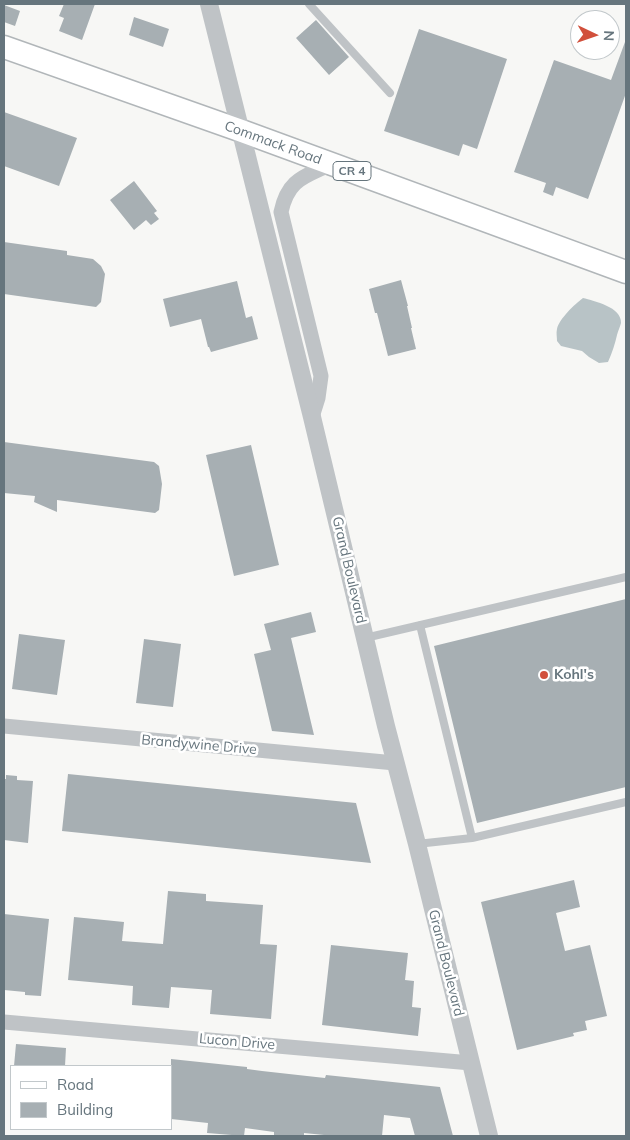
<!DOCTYPE html>
<html>
<head>
<meta charset="utf-8">
<style>
  body { margin:0 }
  #map { position:relative; width:630px; height:1140px; overflow:hidden; background:#f7f7f5; font-family:Mulish,sans-serif }
  canvas { display:block }
  .frame { position:absolute; inset:0; border:5px solid #66757d; pointer-events:none }
  .legend { position:absolute; left:10px; top:1065px; width:162px; height:65px; box-sizing:border-box; background:#fff; border:1px solid #c2c8cb; margin:0; padding:6px 9px; list-style:none; font-size:15px; color:#66757d }
  .legend li { display:flex; align-items:center; gap:10px; height:25px }
  .legend b { width:25px; border:1px solid #c2c8cb }
  .north { position:absolute; left:570px; top:10px; width:50px; height:50px; box-sizing:border-box; background:#fff; border:1px solid #c2c8cb; border-radius:50%; rotate:93deg; font-size:14px; font-weight:700; line-height:20px; text-align:center; color:#66757d }
  .north::after { content:''; display:block; margin:auto; width:18px; height:22px; background:#d1503c; clip-path:polygon(50% 0,100% 100%,50% 72%,0 100%) }
</style>
</head>
<body>
<div id="map">
<canvas width="630" height="1140"></canvas>
<div class="frame"></div>
<ul class="legend">
<li><b style="height:6px;background:#fff"></b>Road</li>
<li><b style="height:14px;background:#a7afb3"></b>Building</li>
</ul>
<div class="north">N</div>
</div>
<script>
const ctx = document.querySelector('canvas').getContext('2d');
ctx.lineJoin = 'round';
function paint(path, color) {
  ctx.fillStyle = color;
  ctx.fill(path, 'evenodd');
}
function strokePath(path, color, width, dash) {
  ctx.strokeStyle = color;
  ctx.lineWidth = width;
  ctx.lineCap = dash ? 'butt' : 'round';
  ctx.setLineDash(dash || []);
  ctx.stroke(path);
}
function label(font, color, halo, rows, align = 'center') {
  ctx.font = font + ' Mulish,sans-serif';
  ctx.lineWidth = 5;
  ctx.setLineDash([]);
  ctx.textBaseline = 'middle';
  ctx.strokeStyle = halo;
  ctx.fillStyle = color;
  for (const [text, x, y, turn = 0] of rows) {
    ctx.save();
    ctx.translate(x, y);
    ctx.rotate((+turn || 0) * Math.PI / 180);
    ctx.textAlign = isNaN(turn) ? turn : align;
    if (halo) ctx.strokeText(text, 0, 0);
    ctx.fillText(text, 0, 0);
    ctx.restore();
  }
}
const water = new Path2D(`
  M583 298C594 301 622 307 621 323 620 327 618 331 617 335 615 344 612 353 608 362L599 363 589 357 582 351 561 346 557 341C557 337 556 333 557 329 559 319 575 304 583 298Z`);
const building = new Path2D(`
  M64 4H95L82 40 59 31 64 18 59 16Z
  M4 5 20 11 15 26 4 22Z
  M134 17 169 29 163 47 129 35Z
  M316 20 349 57 329 75 296 38Z
  M419 29 507 59 477 149 463 144 459 156 384 131Z
  M625 42H626V93L588 199 556 187 553 196 543 192 546 183 514 172 554 60 611 80Z
  M4 112 77 138 59 186 4 166Z
  M134 181 157 211 154 213 159 219 151 225 146 220 134 230 110 200Z
  M4 242 67 251V255L93 259 101 266 105 274 101 302 96 307 4 294Z
  M401 280 408 306H407L412 328H411L416 349 388 356 377 313H375L369 289Z
  M237 281 246 318 252 316 258 339 211 352 209 347H208L201 319 170 327 163 299Z
  M4 442 154 462 159 466 162 484 159 510 155 513 57 500V512L34 502 35 496 4 493Z
  M251 445 279 565 234 576 206 455Z
  M626 599V787L477 823 434 646Z
  M311 612 316 632 291 638 314 735 272 731 254 654 271 650 264 624Z
  M19 634 65 640 57 695 12 689Z
  M144 639 181 644 173 707 136 703Z
  M68 774 356 803 371 863 62 831Z
  M6 775 17 776V780L33 781 28 843 4 840V779H6Z
  M574 880 580 907 556 913 565 951 590 945 607 1016 585 1021 587 1030 573 1033 574 1036 517 1050 481 902Z
  M168 891 206 894V901L263 905 260 944 277 945 271 1019 210 1014 212 990 171 987 169 1008 132 1005 133 986 68 980 74 917 124 922 122 941 163 944Z
  M4 914 49 919 41 996 25 995V992L4 990Z
  M331 945 408 953 405 980 414 981 412 1007 421 1008 418 1036 322 1025Z
  M16 1044 66 1048 65 1066H14Z
  M171 1059 247 1067V1069L262 1071 325 1078 326 1075 440 1087 453 1136H415L410 1118 384 1115 382 1136H334L304 1133V1136H274V1132L245 1128 244 1136 207 1133 208 1123 171 1119Z`);
const service = new Path2D(`
  M309 4 390 93
  M420 625 472 838
  M365 638 626 577
  M417 844 472 838 626 802`);
const minor = new Path2D(`
  M312 417 318 398 321 376 281 212C288 179 304 177 331 164
  M4 726 395 763
  M4 1022 471 1063`);
const tertiary = new Path2D(`
  M209 4 312 417 386 726 417 844 489 1136`);
const primary = new Path2D(`
  M4 47 239 130 626 272`);
const markers = [
  [544,675,5,"#d1503c"]
];
const shields = [
  [352,171,38]
];
const shieldNames = [
  ["CR 4",352,171]
];
const streetNames = [
  ["Commack Road",273,143,20],
  ["Grand Boulevard",349,570,77],
  ["Brandywine Drive",199,745,5],
  ["Grand Boulevard",446,963,76],
  ["Lucon Drive",237,1042,5]
];
const poiNames = [
  ["Kohl's",554,675]
];
paint(water, '#b8c3c6');
paint(building, '#a7afb3');
strokePath(primary, '#b1b6b9', 25);
strokePath(service, '#bfc3c6', 8);
strokePath(minor, '#bfc3c6', 15);
strokePath(tertiary, '#bfc3c6', 18);
strokePath(primary, '#fff', 22);
for (const [x, y, r, color] of markers) {
  const dot = new Path2D();
  dot.arc(x, y, r, 0, 2 * Math.PI);
  ctx.fillStyle = color;
  ctx.fill(dot);
  strokePath(dot, '#fff', 2);
}
for (const [x, y, w] of shields) {
  const box = new Path2D();
  box.roundRect(x - w / 2, y - 9.5, w, 19, 4);
  ctx.fillStyle = '#fff';
  ctx.fill(box);
  strokePath(box, '#66757d', 1);
}
label('bold 12px', '#66757d', null, shieldNames);
label('14px', '#66757d', '#fff', streetNames);
label('bold 14px', '#66757d', '#fff', poiNames, 'left');
</script>
</body>
</html>
